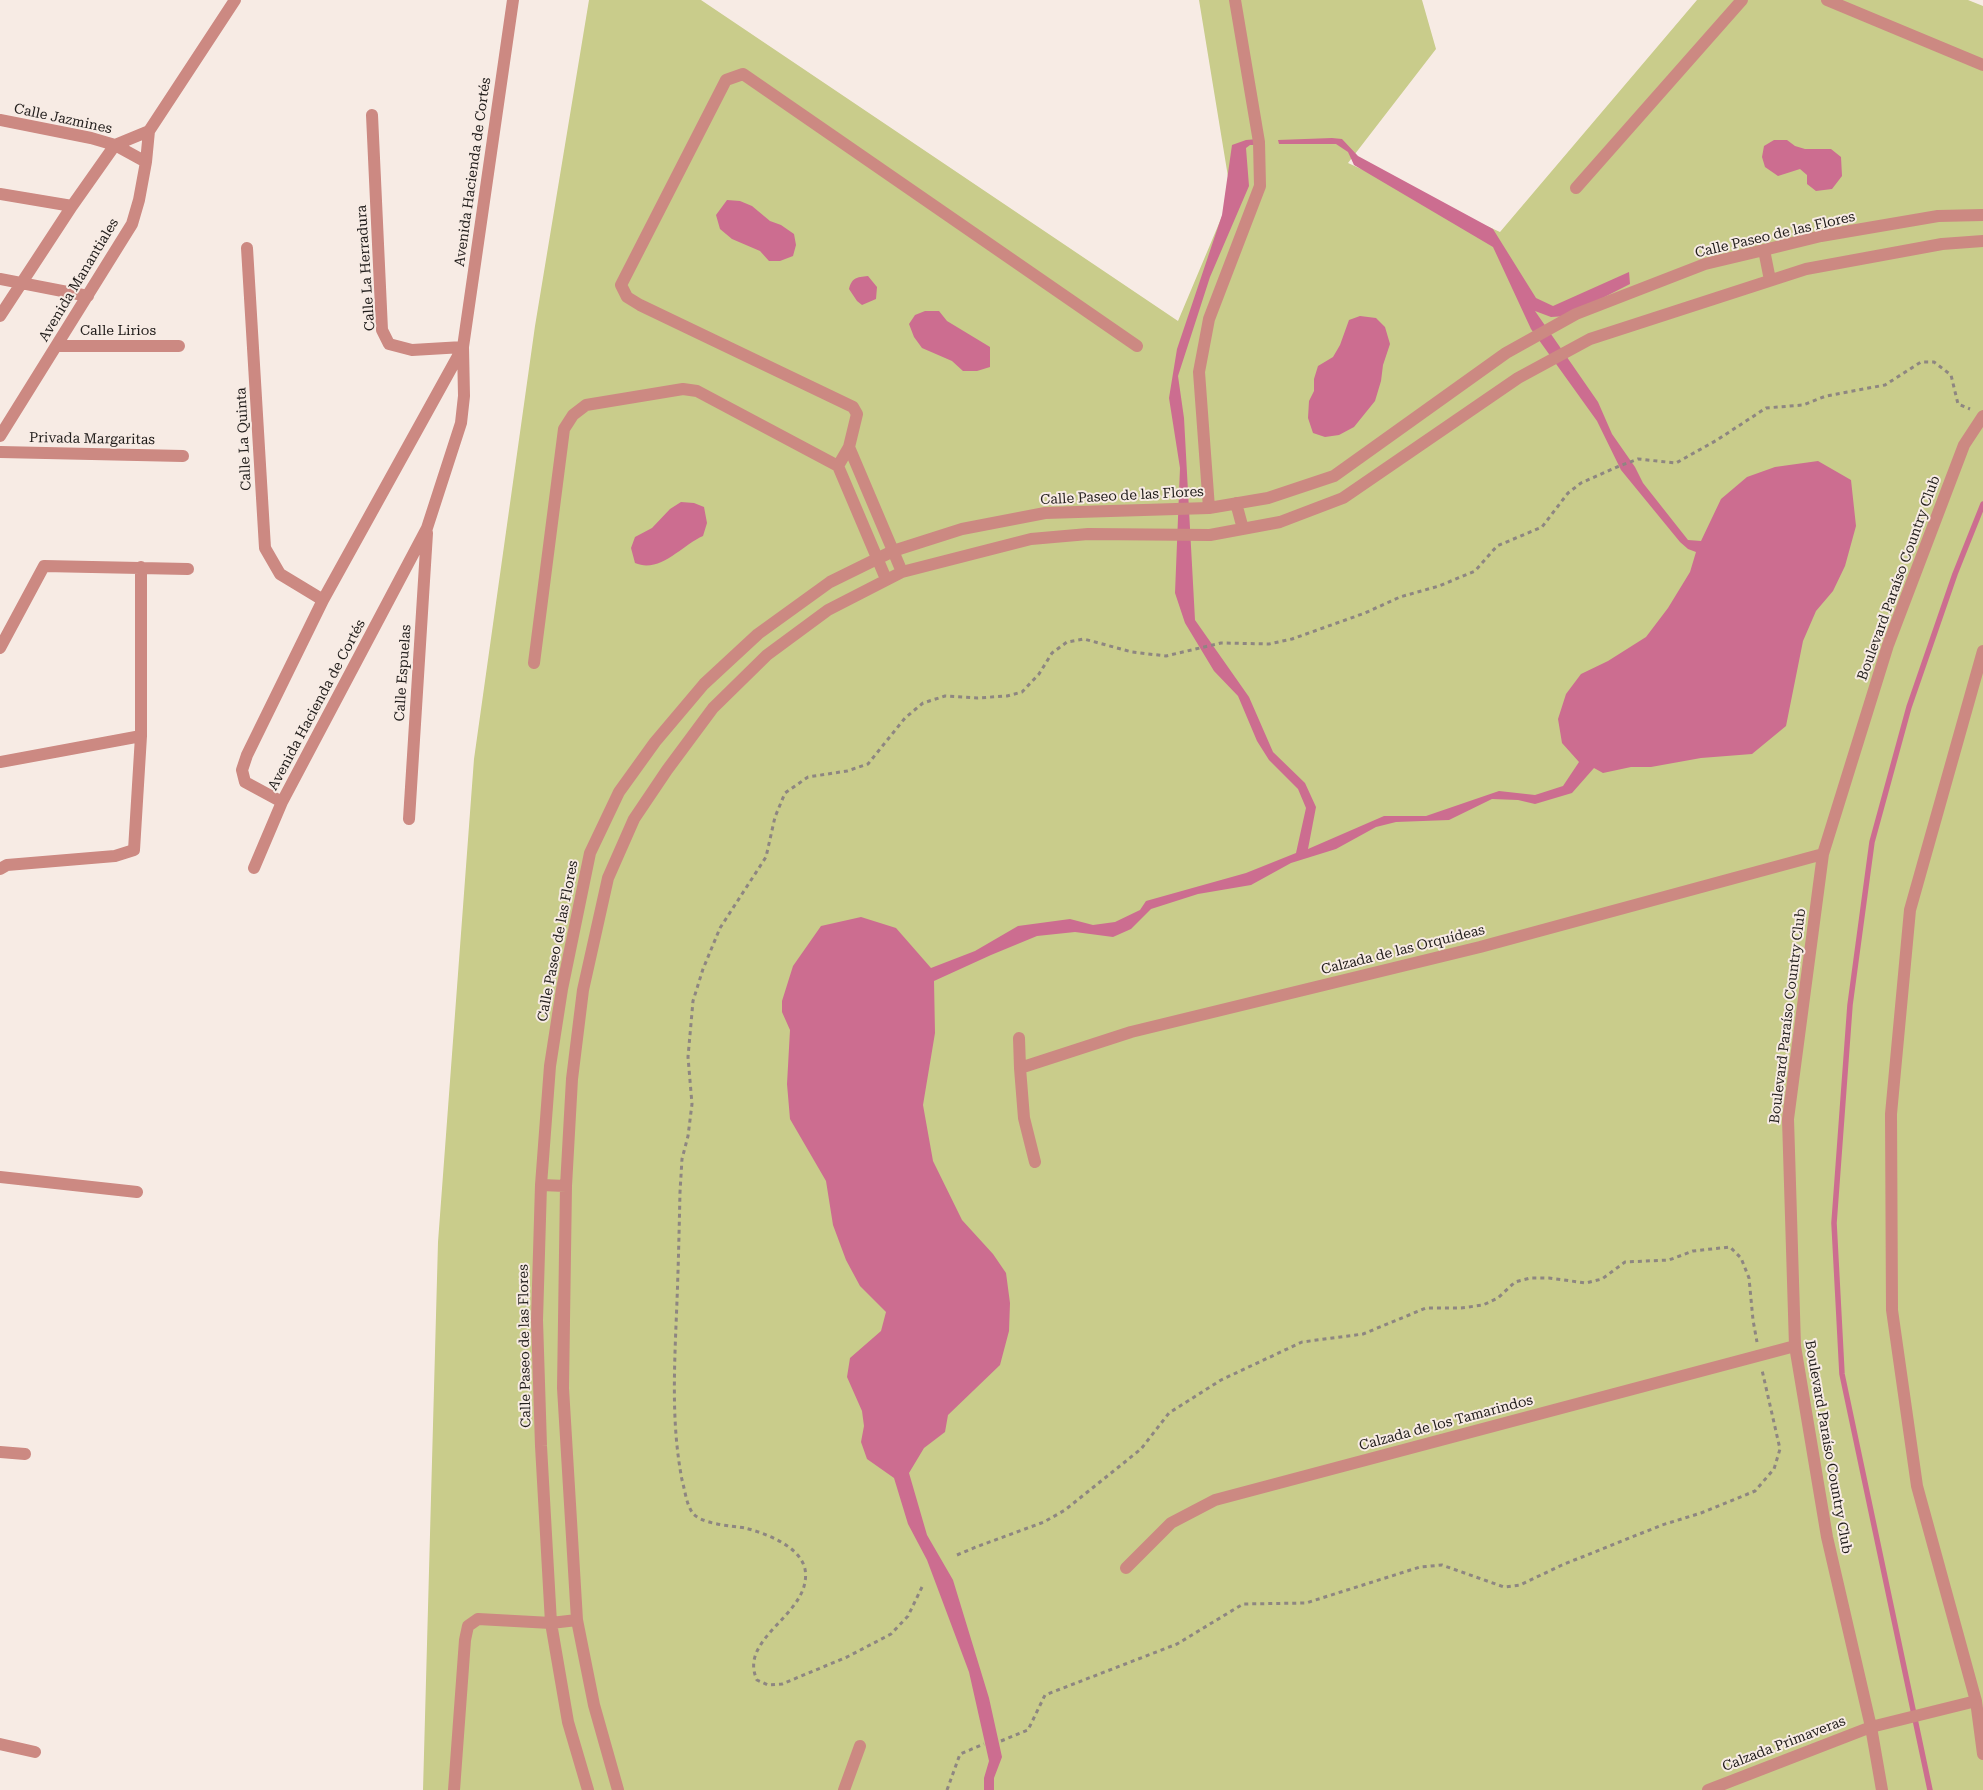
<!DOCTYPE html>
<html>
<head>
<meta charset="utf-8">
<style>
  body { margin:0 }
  canvas { display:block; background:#f7ebe4 }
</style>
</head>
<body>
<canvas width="1983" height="1790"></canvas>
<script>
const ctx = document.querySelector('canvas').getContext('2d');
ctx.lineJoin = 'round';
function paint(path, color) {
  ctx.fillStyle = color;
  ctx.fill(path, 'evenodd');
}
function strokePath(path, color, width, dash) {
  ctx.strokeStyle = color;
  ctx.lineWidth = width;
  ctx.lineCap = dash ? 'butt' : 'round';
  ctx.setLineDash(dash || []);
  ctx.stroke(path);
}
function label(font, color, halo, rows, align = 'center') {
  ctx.font = font + ' "Roboto Serif",serif';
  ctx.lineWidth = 4;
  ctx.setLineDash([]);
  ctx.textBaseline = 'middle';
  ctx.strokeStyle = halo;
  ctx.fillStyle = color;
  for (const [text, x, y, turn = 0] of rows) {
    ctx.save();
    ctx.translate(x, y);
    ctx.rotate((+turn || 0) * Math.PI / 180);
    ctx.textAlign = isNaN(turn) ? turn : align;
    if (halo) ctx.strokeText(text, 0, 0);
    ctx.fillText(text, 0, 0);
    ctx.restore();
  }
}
const green = new Path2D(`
  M589 0H701L1178 321 1231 195 1199 0H1422L1436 49 1348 163 1500 232 1697 0H1968L1983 6V1790H423L438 1242 474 759 535 326Z`);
const water = new Path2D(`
  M1332 138 1342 139 1358 156 1493 229 1536 298 1553 306 1629 272 1630 284 1567 316 1551 317 1535 311 1598 402 1612 434 1635 467 1643 483 1688 540 1701 541 1721 499 1747 477 1775 467 1818 461 1851 480 1856 526 1845 566 1833 591 1816 611 1803 641 1786 726 1752 754 1701 758 1651 767H1631L1603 773 1594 768 1572 793 1535 804 1518 800 1492 799 1449 820 1396 822 1376 827 1336 849 1291 863 1251 885 1198 894 1151 909 1131 929 1113 937 1075 932 1037 936 991 955 934 981 935 1033 923 1105 933 1161 962 1220 993 1254 1006 1273 1010 1303 1009 1331 1000 1365 948 1415 945 1432 924 1448 909 1473 927 1535 953 1580 989 1698 1002 1757 994 1778V1790H984V1778L989 1761 969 1672 927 1560 908 1524 894 1478 867 1459 861 1442 864 1426 862 1411 847 1377 850 1358 881 1331 886 1312 860 1286 846 1260 833 1225 826 1181 790 1119 787 1084 790 1030 782 1012V1001L793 966 821 926 861 917 896 928 931 968 975 951 1018 926 1070 919 1093 925 1115 922 1140 910 1146 901 1246 873 1296 853 1306 808 1298 789 1269 760 1257 741 1238 696 1214 671 1185 623 1175 593 1180 468 1169 398 1177 349 1222 215 1232 145 1246 140 1258 139V145H1250L1246 148 1249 186 1210 277 1178 376 1184 418 1195 620 1249 697 1273 752 1305 783 1316 807 1308 849 1384 816H1426L1499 791 1535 795 1563 786 1579 762 1562 743 1558 719 1566 694 1581 674 1608 661 1646 637 1668 608 1690 572 1696 552 1688 549 1680 542 1621 470 1597 421 1531 329 1493 247 1354 165 1348 152 1336 144H1279L1278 140Z
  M1774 140H1787L1795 146 1805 149H1831L1841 157 1842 176 1832 189 1816 191 1807 184V175L1800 169 1778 176 1765 167 1762 157 1764 146Z
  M727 200 740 201 752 206 770 221 781 225 794 234 796 245 793 256 780 261H769L760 251 732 239 720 229 716 215Z
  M868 276 877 287 876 299 862 305 857 301 849 289C852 278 856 277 868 276Z
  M925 311H939L947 321 990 347V367L977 371H963L952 361 922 348 914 337 909 324 915 315Z
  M1360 316 1376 318 1385 327 1390 344 1383 365 1381 381 1375 401 1354 427 1339 435 1325 437 1313 433 1308 418 1309 401 1314 391V379L1318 366 1333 357 1340 345 1349 320Z
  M681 502 694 503 704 507 707 523 703 536C682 545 660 574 635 563L631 548 635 537 652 528 670 509Z`);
const stream = new Path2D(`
  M1930 1790 1842 1374 1834 1223 1850 1005 1872 842 1909 707 1955 574 1983 504`);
const path = new Path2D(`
  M957 1555 976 1547 1044 1522 1065 1510 1141 1449 1169 1413 1221 1380 1302 1342 1363 1334 1426 1308H1461L1483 1305 1498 1298 1515 1282 1530 1278H1549L1586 1283 1602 1279 1625 1262 1669 1260 1693 1251 1730 1247 1741 1258 1749 1278 1753 1320 1757 1342
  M922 1587 908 1616 891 1634 847 1657 782 1684 768 1685 757 1680C737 1637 813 1614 805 1569 800 1546 765 1533 745 1528 732 1526 699 1524 692 1512 686 1503 685 1490 682 1480 672 1428 674 1377 676 1325 678 1281 679 1237 680 1192L682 1159 688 1136 692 1104 688 1057 693 1001 703 969 720 928 766 857 775 817 785 793 808 777 847 771 868 764 905 718 923 703 945 696 977 698 1007 696 1022 692 1039 674 1052 653 1067 642 1084 639 1132 652 1166 656 1221 643 1269 644 1292 639 1365 613 1400 597 1439 586 1475 571 1497 546 1542 527 1568 493 1581 483 1617 467 1638 459 1676 463 1717 440 1766 408 1803 405 1826 396 1885 385 1921 362H1934L1951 375 1958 404 1970 409
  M1001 1741 1028 1730 1045 1695 1177 1644 1243 1604 1306 1603 1420 1567 1442 1565 1504 1587 1520 1585 1562 1565 1662 1525 1701 1513 1755 1491 1774 1469 1780 1449 1762 1370
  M947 1790 960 1754 984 1744`);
const minor = new Path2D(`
  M1827 0 1983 65
  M0 120 91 138 115 145 146 162
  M1576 188 1742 0
  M0 194 72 206
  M247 248 265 548 280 574 323 600
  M1764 250 1770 280
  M0 279 88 296
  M0 316 72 206 115 145 149 131
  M57 346H179
  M0 436 132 224 139 200 146 162 149 131 235 0
  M849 447 902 572
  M0 452 183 456
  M838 466 849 447 857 414 853 407 640 305 627 297 621 285 726 80 743 74 1137 346
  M838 466 886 579
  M1236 503 1243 529
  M1209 508 1199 372 1209 319 1260 186 1259 142 1235 0
  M0 648 44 566 188 569
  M1983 651 1910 910 1891 1114 1892 1310 1917 1486 1976 1701 1983 1754
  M534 663 564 429 573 415 586 405 683 389 697 391 838 466
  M0 762 141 736
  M282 802 245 782 242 770 247 755 323 600 463 347 513 0
  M409 819 427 533
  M254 868 282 802 427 528 461 423 464 396 463 347 412 350 389 344 382 330 372 115
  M0 869 7 865 115 856 134 850 141 736V567
  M1019 1038 1020 1068 1131 1032 1480 947 1823 854
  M1020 1068 1024 1118 1035 1162
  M0 1177 137 1192
  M541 1185 566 1186
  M0 1452 25 1454
  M1126 1568 1171 1523 1215 1500 1795 1346
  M0 1744 35 1752
  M454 1790 465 1640 468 1626 478 1619 551 1623 577 1620
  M588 1790 568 1722 551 1623 541 1446 537 1320 541 1185 550 1066 562 989 590 853 619 792 655 742 704 684 758 634 830 582 893 551 962 529 1045 513 1209 508 1268 498 1334 476 1506 353 1576 314 1705 264 1764 250 1821 236 1938 216 1983 215
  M618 1790 594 1705 577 1620 563 1388 566 1186 572 1079 583 990 608 878 634 819 667 770 713 708 767 655 828 610 902 572 1031 539 1088 534 1210 535 1280 522 1343 498 1518 378 1590 339 1806 269 1942 244 1983 241
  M844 1790 860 1746
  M1708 1790 1871 1727 1976 1701
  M1882 1790 1871 1727 1827 1537 1795 1346 1788 1119 1823 854 1888 645 1964 445 1983 416`);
const streetNames = [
  ["Calle Jazmines",63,119,12],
  ["Avenida Hacienda de Cortés",473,172,-82],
  ["Calle Paseo de las Flores",1775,235,-13],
  ["Calle La Herradura",366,268,-94],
  ["Avenida Manantiales",79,280,-59],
  ["Calle Lirios",118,331],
  ["Privada Margaritas",92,439,1],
  ["Calle La Quinta",244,439,-93],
  ["Calle Paseo de las Flores",1122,496,-3],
  ["Boulevard Paraíso Country Club",1899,578,-70],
  ["Calle Espuelas",403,673,-86],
  ["Avenida Hacienda de Cortés",317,705,-62],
  ["Calle Paseo de las Flores",558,941,-79],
  ["Calzada de las Orquídeas",1403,950,-14],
  ["Boulevard Paraíso Country Club",1788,1016,-83],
  ["Calle Paseo de las Flores",525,1346,-91],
  ["Calzada de los Tamarindos",1446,1423,-15],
  ["Boulevard Paraíso Country Club",1828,1447,80],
  ["Calzada Primaveras",1784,1744,-21]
];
paint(green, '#c9cc8b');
paint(water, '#cc6d90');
strokePath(stream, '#cc6d90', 5.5);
strokePath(path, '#8e8681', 3, [4, 4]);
strokePath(minor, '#cc8982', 12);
label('14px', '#211d1b', '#f7ebe4', streetNames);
</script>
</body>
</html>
